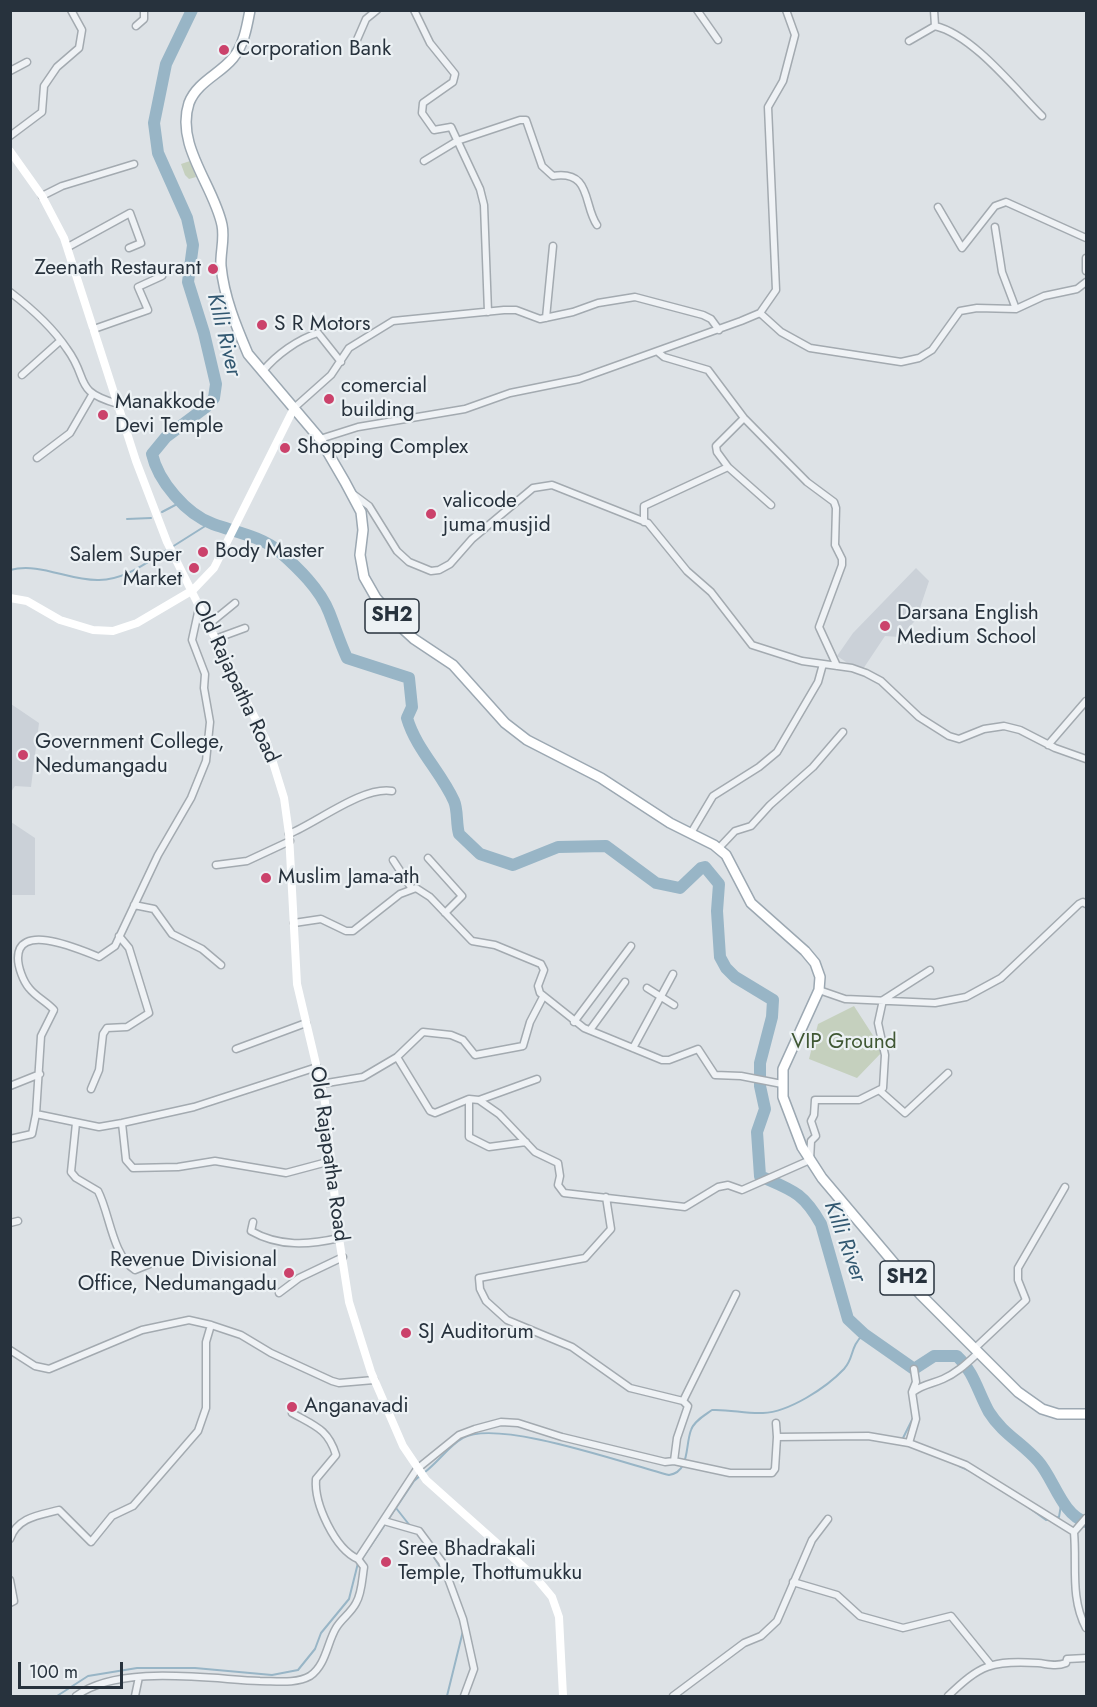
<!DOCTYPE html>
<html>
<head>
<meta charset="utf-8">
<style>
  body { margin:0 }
  #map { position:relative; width:1097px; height:1707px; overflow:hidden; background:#dde2e6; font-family:Jost,sans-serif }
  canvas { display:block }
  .frame { position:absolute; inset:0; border:12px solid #27323d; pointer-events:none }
  .scale { position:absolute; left:18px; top:1662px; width:105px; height:27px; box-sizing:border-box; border:3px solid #27323d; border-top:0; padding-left:8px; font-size:18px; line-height:21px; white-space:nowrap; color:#27323d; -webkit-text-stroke:4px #ecf1f4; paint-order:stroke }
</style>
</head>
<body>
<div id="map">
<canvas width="1097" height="1707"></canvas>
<div class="frame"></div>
<div class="scale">100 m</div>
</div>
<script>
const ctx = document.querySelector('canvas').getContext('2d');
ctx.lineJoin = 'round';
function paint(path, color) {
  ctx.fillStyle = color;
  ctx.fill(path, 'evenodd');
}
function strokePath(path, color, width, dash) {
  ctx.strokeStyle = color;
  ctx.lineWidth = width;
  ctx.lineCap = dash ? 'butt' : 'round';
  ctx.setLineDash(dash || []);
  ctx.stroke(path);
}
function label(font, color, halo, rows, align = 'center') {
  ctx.font = font + ' Jost,sans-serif';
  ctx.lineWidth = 4.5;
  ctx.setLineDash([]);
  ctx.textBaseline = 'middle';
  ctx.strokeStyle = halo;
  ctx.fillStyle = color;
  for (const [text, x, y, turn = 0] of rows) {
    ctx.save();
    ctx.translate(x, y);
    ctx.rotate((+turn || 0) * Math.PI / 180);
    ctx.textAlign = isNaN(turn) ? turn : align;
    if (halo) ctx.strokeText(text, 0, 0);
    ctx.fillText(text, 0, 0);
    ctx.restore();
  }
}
const built = new Path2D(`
  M916 568 929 581 916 620 899 637 885 636 861 672 837 656 853 633Z
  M11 704 39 723 31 787 15 786 11 792Z
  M11 822 35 838V895H11Z`);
const green = new Path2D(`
  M190 161 196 177 189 179 185 175 181 164Z
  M854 1006 883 1051 857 1078 809 1059 818 1024Z`);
const stream = new Path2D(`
  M162 512 181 502
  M127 519 151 518
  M172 547 210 523
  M10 570C40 562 69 581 99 580 124 580 146 563 167 550
  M902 1440 914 1416
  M959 1466 970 1471
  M425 1472C438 1462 449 1446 463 1438 498 1418 629 1465 669 1475 690 1472 685 1446 691 1430 694 1421 705 1415 712 1410 729 1409 746 1414 763 1413 789 1412 826 1388 844 1369 855 1357 849 1347 864 1334
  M1028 1507 1046 1520 1059 1517 1062 1499
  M396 1508 411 1527
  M426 1545 444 1573
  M362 1559 414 1481 421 1475
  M57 1696 88 1676 137 1668H195L272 1675 298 1670 315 1649 321 1633 349 1599 358 1563
  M447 1696 463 1631`);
const river = new Path2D(`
  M192 10 166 64 154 123 158 153 187 218 193 245 188 282 204 333 216 384 214 398 206 407 166 437 152 454C158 481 186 514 213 524 235 532 261 536 280 552 298 568 320 589 329 612 335 627 340 643 347 658L409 678 412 707 407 718C416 749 441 772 454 801 458 810 456 823 459 834L480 854 513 865 558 847 606 846 656 883 680 888 701 868 705 867 719 884 717 911 720 957 726 968 735 977 773 1000 772 1017 760 1063V1086L765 1109 757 1132 760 1176C792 1190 803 1192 821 1224L848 1319 864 1334 914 1369 934 1356H957C974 1372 978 1392 989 1412 1002 1433 1022 1443 1038 1461 1054 1479 1062 1515 1086 1522`);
const minor = new Path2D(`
  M414 10 430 43 455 74 453 82 423 103 422 113 434 130 451 127 480 189 484 205 488 312
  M697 10 718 40
  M934 10 935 26
  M136 26 144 19V10
  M909 41 935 26C973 35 1015 89 1042 116
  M356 42 366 19 377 10
  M10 71 27 62
  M10 136 42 112 44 86 57 67 79 48 82 30 71 10
  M424 161 457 141 520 120H526L542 166 553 176C592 170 583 205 597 225
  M42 196 62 186 134 164
  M938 207 962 248 995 206 1006 202 1086 238
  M995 227 1002 272 1016 309
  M68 247 130 213 141 243 129 248
  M1086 258V271
  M10 292C31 308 53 328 67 349 90 380 72 391 118 404
  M760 313 781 332 810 348 901 362 919 358 932 350 960 311 977 308 1016 309 1044 296 1077 289 1086 282
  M546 318 553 246
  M94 329 148 310 138 287 162 276 159 267
  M658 352 664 357 708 370 744 418 807 482 834 502 836 508 835 545 842 559V565L819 627 837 666
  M263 371C276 355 298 339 318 333L341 362
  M22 375 60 341
  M294 408 331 375 349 348 393 321 504 310H516L540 319 573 312 598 303 635 297 703 315 711 319 719 330
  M320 439 358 427 465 409 510 393 579 379 741 321 760 313 776 290 768 107 783 81 795 35 786 10
  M37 458 70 433 92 395
  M728 467 717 452 716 446 744 418
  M353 494 369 506 397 551 409 562 431 571 439 570 450 564 472 539 533 488 552 485 648 523 687 571 711 592 752 645 802 661 852 668 866 673 881 681 919 717 949 736 959 739 984 729 1004 726 1020 730 1055 748 1086 759
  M644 522V506L728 467 771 505
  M208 625 235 603
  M215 639 245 628
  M1048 745 1086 701
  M691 833 713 796 759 767 777 752 818 682 823 664
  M289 834C318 822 363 786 392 791
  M718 849 735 831 751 826 770 805 813 767 843 732
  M428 858 462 896 445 913
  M393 860 412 889
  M216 865 247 861 290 841
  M134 905 154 909 172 934 202 949 221 965
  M294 923 321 919 346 931H353L400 894 416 888 430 897 472 941 495 945 541 964 544 970 538 986 540 993 584 1028 662 1060H669L698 1049 715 1075 741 1076 782 1084
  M647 988 674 1005
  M819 990 845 999 935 1003 966 997 1001 978 1079 904 1083 902 1086 904
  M574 1022 631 946
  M590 1030 625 982
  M633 1048 673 974
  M236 1049 306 1023
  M397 1057 430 1111 435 1113 469 1099 479 1100 499 1114 535 1152 558 1163 560 1176 558 1185 564 1193 685 1207 718 1187 728 1185 742 1190 810 1160 811 1141 816 1136 811 1121 814 1115 815 1100H859L883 1088 885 1055 878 1023 883 1000 930 970
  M321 1084 363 1077 397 1057 423 1032 451 1035 463 1040 475 1055 523 1046 530 1022 543 997
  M10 1086 40 1074
  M91 1089 99 1070 103 1034 107 1028 127 1027 149 1013 129 948 119 936
  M879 1090 905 1113 948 1073
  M469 1099V1137L489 1147 526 1142
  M479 1100 537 1079
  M36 1114 41 1036 54 1010C47 1002 36 997 29 988 23 981 18 967 18 958 18 921 83 951 99 957L115 946 158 855 191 798 206 761 210 722 204 688 205 674 192 640 199 608
  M76 1123 71 1172 76 1178 98 1191C110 1214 112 1255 135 1270L157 1261
  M122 1123 126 1160 133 1168 178 1167 215 1161 286 1173 331 1161
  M10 1139 32 1134 36 1114 99 1127 122 1123 194 1107 317 1067
  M606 1197 611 1229 585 1258 479 1278 480 1289 486 1301 507 1320 572 1347 630 1388 683 1401 688 1406 677 1438 674 1461
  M253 1222 251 1231C279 1247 309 1245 339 1238
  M10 1223 18 1221
  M279 1293 299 1278 343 1257
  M974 1349 1026 1300 1018 1280V1268L1065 1187
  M10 1350 35 1366 49 1369 142 1330 189 1320 211 1325
  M914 1369 916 1382 912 1392 916 1419 909 1443 966 1465 1074 1532 1086 1518
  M913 1392C923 1384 932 1384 943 1379 957 1373 967 1363 978 1353
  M683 1401 736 1294
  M292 1413C315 1426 328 1429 336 1455L316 1479C314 1504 335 1549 358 1559
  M776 1423 777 1437
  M384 1521 419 1531 442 1562 463 1619 474 1669 464 1696
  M1074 1532C1077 1565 1070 1598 1086 1628
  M10 1539C17 1517 40 1515 59 1510L91 1542 112 1516 133 1506 198 1431 206 1408V1342L211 1325 241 1335 271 1353 332 1381 339 1383 374 1380
  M358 1559 417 1469 459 1435 475 1429 501 1422 518 1423 562 1437 665 1462 674 1461 730 1473H772L775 1469 777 1437 868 1436 909 1443
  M10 1580 14 1601 10 1603
  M793 1582 837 1595 860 1616 903 1628 951 1616 990 1664
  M76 1696C119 1664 209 1679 260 1681 276 1681 296 1684 310 1676 326 1665 327 1643 336 1628 341 1619 351 1613 356 1603 362 1593 362 1579 364 1567L358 1559
  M135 1696 139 1677
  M673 1696 744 1643 761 1636 777 1621 812 1540 828 1519
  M948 1696C980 1665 992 1660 1038 1663 1048 1664 1056 1667 1066 1663L1067 1659 1086 1658`);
const secondary = new Path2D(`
  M10 151 42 196 64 238 136 461 167 542 266 740 284 798 289 834 297 984 325 1102 339 1238 349 1302 371 1372 403 1446 426 1480 537 1579 552 1597 559 1617 563 1696
  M10 598 27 601 60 620 93 630 113 631 137 623 193 590 214 568 294 408`);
const primary = new Path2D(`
  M250 10C247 26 244 45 233 58 220 74 197 82 189 103 175 145 214 186 222 225 225 239 220 253 221 266 224 297 236 326 248 354L320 439 345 482 361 512 363 530 360 555 364 577 376 598 402 628 414 639 453 665 505 723 527 740 601 778 670 823 714 845 726 855 751 903 805 951 815 963 820 977 819 990 783 1069V1097L802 1147 822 1178 921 1295 1018 1392 1042 1409 1058 1414H1086`);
const markers = [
  [224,50,6,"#cb426b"],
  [213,269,6,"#cb426b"],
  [262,325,6,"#cb426b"],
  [329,399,6,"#cb426b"],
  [103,415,6,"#cb426b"],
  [285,448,6,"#cb426b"],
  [431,514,6,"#cb426b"],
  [203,552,6,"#cb426b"],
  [194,568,6,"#cb426b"],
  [885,626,6,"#cb426b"],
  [23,755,6,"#cb426b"],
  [266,878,6,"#cb426b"],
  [289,1273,6,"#cb426b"],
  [406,1333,6,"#cb426b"],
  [292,1407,6,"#cb426b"],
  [386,1562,6,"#cb426b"]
];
const shields = [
  [392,616,54],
  [907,1278,54]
];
const shieldNames = [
  ["SH2",392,616],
  ["SH2",907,1278]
];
const poiNames = [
  ["Corporation Bank",236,50],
  ["Zeenath Restaurant",201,269,"right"],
  ["S R Motors",274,325],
  ["comercial",341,387],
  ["building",341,411],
  ["Manakkode",115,403],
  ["Devi Temple",115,427],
  ["Shopping Complex",297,448],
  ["valicode",443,502],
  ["juma musjid",443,526],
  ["Body Master",215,552],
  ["Salem Super",182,556,"right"],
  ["Market",182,580,"right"],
  ["Darsana English",897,614],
  ["Medium School",897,638],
  ["Government College,",35,743],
  ["Nedumangadu",35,767],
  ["Muslim Jama-ath",278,878],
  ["Revenue Divisional",277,1261,"right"],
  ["Office, Nedumangadu",277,1285,"right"],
  ["SJ Auditorum",418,1333],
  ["Anganavadi",304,1407],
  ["Sree Bhadrakali",398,1550],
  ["Temple, Thottumukku",398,1574]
];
const streetNames = [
  ["Old Rajapatha Road",235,682,65],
  ["Old Rajapatha Road",328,1154,82]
];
const parkNames = [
  ["VIP Ground",844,1043]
];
const waterNames = [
  ["Killi River",223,335,76],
  ["Killi River",844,1242,70]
];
paint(built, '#cbd1d8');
paint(green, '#c5d0be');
strokePath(stream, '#98b5c6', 2);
strokePath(river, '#98b5c6', 12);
strokePath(minor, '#a3aab0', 9);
strokePath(primary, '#9ca8b2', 12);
strokePath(minor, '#eff2f5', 6);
strokePath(secondary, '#fff', 8);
strokePath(primary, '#fff', 9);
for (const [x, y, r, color] of markers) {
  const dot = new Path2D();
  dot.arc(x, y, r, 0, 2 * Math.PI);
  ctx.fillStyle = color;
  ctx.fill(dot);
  strokePath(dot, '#ecf1f4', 2);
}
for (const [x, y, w] of shields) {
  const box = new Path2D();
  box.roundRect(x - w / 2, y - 17, w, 34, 4.5);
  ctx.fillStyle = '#ecf1f4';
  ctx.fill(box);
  strokePath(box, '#27323d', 1.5);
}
label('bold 20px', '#27323d', null, shieldNames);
label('21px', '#27323d', '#ecf1f4', poiNames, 'left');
label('21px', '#27323d', '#ecf1f4', streetNames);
label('21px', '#405834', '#ecf1f4', parkNames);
label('italic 22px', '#315770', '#ecf1f4', waterNames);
</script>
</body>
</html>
